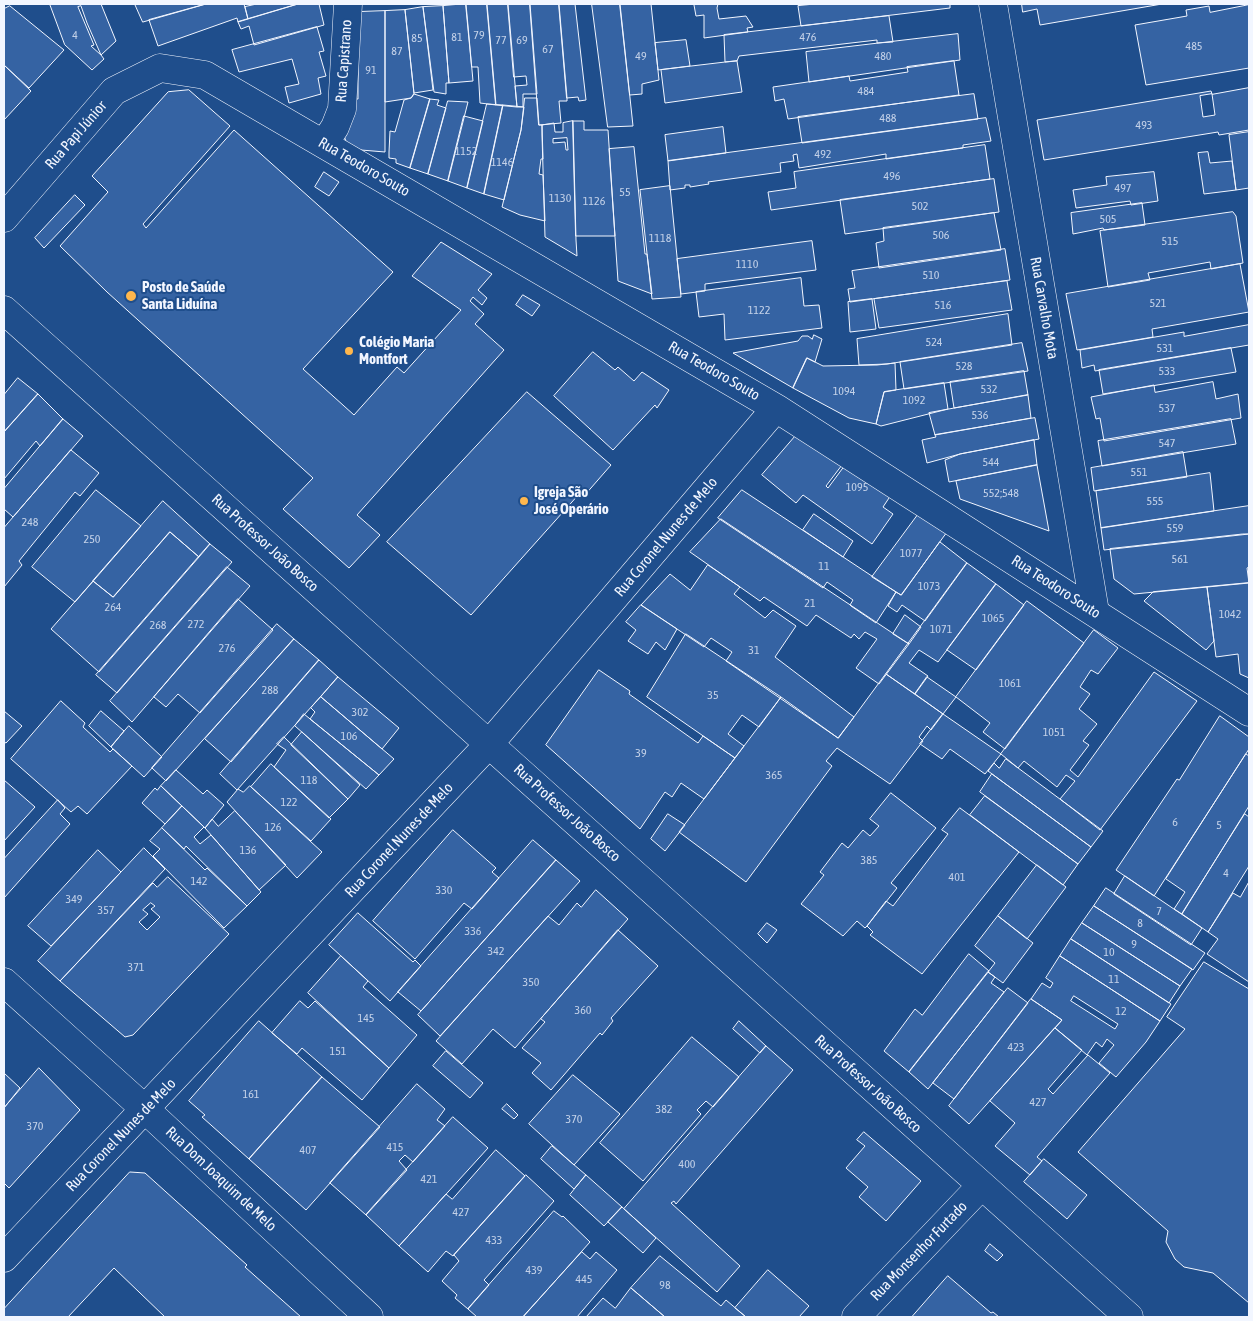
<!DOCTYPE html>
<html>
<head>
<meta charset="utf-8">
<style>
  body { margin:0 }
  #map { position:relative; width:1253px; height:1321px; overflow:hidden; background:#1f4e8c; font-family:"Asap Condensed",sans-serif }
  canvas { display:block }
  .frame { position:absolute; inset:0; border:5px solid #f2f6ff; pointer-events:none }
</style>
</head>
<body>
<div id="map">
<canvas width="1253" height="1321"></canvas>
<div class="frame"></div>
</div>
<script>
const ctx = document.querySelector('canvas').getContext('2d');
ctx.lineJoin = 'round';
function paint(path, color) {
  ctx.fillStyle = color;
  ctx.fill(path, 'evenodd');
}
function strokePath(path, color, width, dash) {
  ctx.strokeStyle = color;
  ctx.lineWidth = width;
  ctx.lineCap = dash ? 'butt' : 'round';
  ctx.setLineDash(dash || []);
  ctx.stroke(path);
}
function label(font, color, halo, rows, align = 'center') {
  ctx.font = font + ' "Asap Condensed",sans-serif';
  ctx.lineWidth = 4;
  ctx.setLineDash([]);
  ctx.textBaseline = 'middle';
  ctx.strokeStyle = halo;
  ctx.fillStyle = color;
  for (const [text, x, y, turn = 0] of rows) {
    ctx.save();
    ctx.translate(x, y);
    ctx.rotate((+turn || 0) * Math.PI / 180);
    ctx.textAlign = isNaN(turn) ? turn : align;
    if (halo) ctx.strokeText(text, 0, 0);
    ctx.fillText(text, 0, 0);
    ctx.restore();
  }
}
const building = new Path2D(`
  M50 4H101L116 41 101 55 104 59 92 70 65 45ZM81 6 87 23 101 55 91 46 94 45 78 7Z
  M135 4H206L143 22Z
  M206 4H244L248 19 238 22 237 18 158 46 149 20Z
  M257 4H298L248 19 245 7Z
  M298 4H319L324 25 254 45 249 26 241 29 238 22Z
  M466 4H487L496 105 480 103 478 67H472Z
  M466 4 473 81 449 83 443 6Z
  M487 4H508L517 107 496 105Z
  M508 4H530L537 94H523V107H517L515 86 527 85 526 76 514 77Z
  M530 4H559L567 98V101H559L561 123 539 125Z
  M559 4H575L586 100 579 101 578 97 567 98Z
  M592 4H620L633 126 608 127Z
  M620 4H651L659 80 642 84V94L630 95Z
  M691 4H718L717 8 719 19 746 16 753 27 747 28 748 32 704 38V15L696 16 694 5Z
  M815 4H950V8L801 26 798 6Z
  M1022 4H1162L1040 25 1037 9 1023 12Z
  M1249 5V68L1146 85 1135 25 1187 16 1186 10 1209 6 1210 12Z
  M10 6 64 50 29 88 4 65V9Z
  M443 6 449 83H446V94L434 92 423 7Z
  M423 7 433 90 414 93 405 10Z
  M405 10 414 94 411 98 385 102V11Z
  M385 11V152L349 149 344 136 347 99H358V12Z
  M889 16 893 42 877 43V40L739 56 737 61 725 62 724 35Z
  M317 27 324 51 319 52 326 76 318 78 321 94 289 103 285 87 299 84 292 59 239 72 232 50Z
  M958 34 960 60 809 82 806 52Z
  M686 40 690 66 658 70 655 43Z
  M737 61 742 92 665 103 661 70Z
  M954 61 959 95 788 119 784 99 775 101 773 87 849 76 850 81 908 72 907 67Z
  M4 65 31 91 4 120Z
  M1249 88V130L1219 135 1218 132 1044 160 1037 120 1211 91 1212 94ZM1212 94 1215 115 1203 117 1200 96Z
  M189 90 230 126 143 224 146 228 234 130 393 272 303 369 354 415 397 367 404 373 461 310 412 276 441 242 492 274 478 290 487 298 482 305 473 297 470 301 484 314 475 324 504 350 357 515 380 535 349 568 283 509 313 478 107 292 60 246 108 192 92 176 168 92Z
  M414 94 430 99 410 168 396 163V159L389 158V152L390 131 395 132 404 100 411 98Z
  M974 94 978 119 802 143 798 117Z
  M525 98H537L539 125H542L543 159H541L539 174 543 175 545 221 520 215 502 207 521 130Z
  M430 99 439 100 437 105 446 108 428 174 410 168Z
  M448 101 468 102 448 181 428 174Z
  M487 104 503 105 484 194 467 188Z
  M503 105 524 107 521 130 504 200 484 194Z
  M464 116 483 121 467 188 448 181Z
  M986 118 991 141 963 145V148L886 159V154L799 168 797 154 793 155 794 161 780 163 781 172 708 182 709 184 690 187V185H685V188L670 190 668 161Z
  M573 121 576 240 577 256 545 237 542 135V125L554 123 555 132H563V123ZM567 138 568 150H566L565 142 553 143V139Z
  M573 121H584V130H608L615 236H576Z
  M723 127 726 153 668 161 665 135Z
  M1249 132V188L1236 190 1229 135Z
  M985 145 990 179 771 210 768 192 796 188 794 172Z
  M634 147 645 254H647L652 294 618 281 609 149Z
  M1208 152 1210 163 1232 161 1236 190 1204 194 1198 153Z
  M324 172 339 182 329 196 315 187Z
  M1154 172 1158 201 1131 205 1130 201 1076 208 1073 190 1107 185 1106 177Z
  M994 179 999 212 845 234 840 200Z
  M670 186 681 297 652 299 640 190Z
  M75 195 85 205 44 248 35 238Z
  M1142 203 1145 225 1104 230 1103 228 1073 234 1071 213Z
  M1233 212 1236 216 1243 263 1211 269 1210 262 1148 273 1150 280 1108 287 1100 231Z
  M994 213 1001 250 879 268 876 243 884 241 883 228Z
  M812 241 816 270 705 284V291L681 294 677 259Z
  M1005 249 1010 280 850 302 848 289 855 288 852 271Z
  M1240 264 1249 312 1152 329 1153 337 1077 350 1066 294Z
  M801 278 804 306 819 305 822 328 725 340 724 314 699 317 696 292Z
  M1007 281 1012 310 879 328 874 299Z
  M523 295 540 305 532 316 516 305Z
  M872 299 876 329 850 332 848 302Z
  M1008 314 1012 345 887 364 859 365 857 339Z
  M1249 325V345L1095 371 1094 365 1082 368 1080 350 1184 332V336Z
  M814 335 822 339 815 362 807 358 793 388 733 353 798 341 802 336H808L812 339Z
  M1022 343 1028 371 904 389 900 362Z
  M1231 348 1236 372 1103 394 1099 370Z
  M593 352 615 370 618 367 634 381 642 372 669 390 657 408 655 405 613 450 554 396Z
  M807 358 823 366 877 365 895 363 896 390 884 392 876 424 849 418 793 388Z
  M1024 371 1028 395 954 408 950 382Z
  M18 378 38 394 4 432V395Z
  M1213 382 1216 399 1238 394 1241 418 1104 441 1100 418 1096 419 1091 397 1154 385 1155 392Z
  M944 383 948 409 881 426 876 424 884 392Z
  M527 392 611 465 584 496 580 493 471 615 387 542Z
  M38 394 63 419 40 446 36 441 4 479V432Z
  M1028 395 1031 418 935 435 929 413Z
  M1035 418 1039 439 960 454 927 463 922 440 936 437 935 435Z
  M63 419 83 436 13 517 4 509V489Z
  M1231 419 1236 444 1102 466 1098 441Z
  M799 432 842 465 826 486 828 488 848 461 893 492 883 507 893 514 872 544 803 495 796 503 762 475Z
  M1034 440 1037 465 949 482 945 460 960 454Z
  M71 450 99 473 80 496 75 492 19 561 22 565 4 587V528Z
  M1183 452 1187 477 1094 491 1091 468Z
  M1037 465 1049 531 960 499 956 481Z
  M1210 473 1214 511 1101 528 1096 491Z
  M96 490 141 526 75 602 32 567Z
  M742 490 896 592 876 623 851 606 850 605 853 600 827 582 823 588 718 518Z
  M163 501 210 544 199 557 170 532 113 597 93 581Z
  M1249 506V534L1104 550 1101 528Z
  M920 512 947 532 901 595 872 577Z
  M814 514 853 541 843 557 803 530Z
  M721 519 909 644 879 684 856 668 877 639 865 632 859 639 854 634 851 638 816 615 807 626 764 597 760 601 690 552Z
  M170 532 199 557 99 672 51 629 93 581 113 597Z
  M1243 534H1249V567L1247 568 1249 583 1134 594 1114 579 1110 549Z
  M940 542 967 563 925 621 902 605 897 612 888 606 896 592 901 595Z
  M210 544 232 562 117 693 96 675Z
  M967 563 996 584 938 662 919 650 909 663 928 676 915 694 886 674Z
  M708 565 740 587 734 594 765 618 773 610 796 626 775 657 854 717 838 738 726 661 732 652 711 638 704 647 641 605 670 574 690 590Z
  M227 567 250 586 132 722 110 701Z
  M1249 583V678L1240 674 1238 654 1216 657 1207 587Z
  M996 584 1024 605 976 670 947 650Z
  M1207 587 1214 641 1206 650 1144 601 1153 592Z
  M238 599 273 630 200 713 178 694 166 707 154 697Z
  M1027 601 1084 643 1005 749 983 732 990 723 956 697Z
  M641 605 677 629 665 650 656 642 648 654 628 641 636 630 626 622Z
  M905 615 921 627 909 644 893 634Z
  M277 624 294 639 166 781 152 768Z
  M1094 630 1118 648 1098 674 1091 670 1080 687 1090 694 1079 709 1097 724 1083 741 1089 745 1070 770 1078 777 1154 672 1197 701 1100 830 1060 799 1075 781 1066 775 1057 787 1024 761 1018 768 1001 754Z
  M686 634 781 697 759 727 742 715 728 734 744 746 735 758 647 697Z
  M294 639 319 660 231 762 205 739Z
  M319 660 338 677 237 790 220 774Z
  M599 670 630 691 629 694 698 743 703 736 735 758 704 799 681 783 672 797 665 792 640 829 546 745Z
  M886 674 943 714 931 730 927 726 919 737 923 741 890 784 837 748 826 761 832 766 746 882 679 832 781 697 838 738Z
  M338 677 399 728 382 749 321 697Z
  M927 677 956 697 943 714 915 694Z
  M321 697 394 759 379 775 310 719 315 712 311 708Z
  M61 701 85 723 83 727 110 752 113 749 132 766 87 814 78 806 71 812 11 759Z
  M4 711 22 726 6 743 4 742Z
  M101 711 124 731 111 747 89 726Z
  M304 714 379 775 366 789 295 726Z
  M943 714 1001 754 985 774 950 749 942 759 920 744Z
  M1220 716 1249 737V749L1154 896 1116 870 1177 779 1179 780Z
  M129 726 162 757 144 777 111 747Z
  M302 732 360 785 348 799 291 745Z
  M284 737 348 799 329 818 274 767 286 750 277 744Z
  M1246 754 1249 756V806L1182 914 1174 909 1185 892 1166 879Z
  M1006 759 1103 831 1091 847 988 771 994 763 999 768Z
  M271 764 331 819 311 841 251 787Z
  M176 770 203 794 207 790 224 805 205 828 161 786Z
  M992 774 1091 847 1078 864 980 792Z
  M4 780 35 807 4 841Z
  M161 786 182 806 165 824 142 803 155 788 157 790Z
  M250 786 322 852 297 878 227 802 238 789 243 792Z
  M891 793 936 828 891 883 897 888 867 926 865 928 857 921 843 936 801 904 824 875 820 872 842 843 848 848 863 830 870 836 879 826 870 819Z
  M985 796 1078 864 1063 885 970 815Z
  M58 800 65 808 60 814 70 824 4 898V859Z
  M182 806 204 827 194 837 200 844 211 835 261 892 247 906 186 846 184 849 162 828Z
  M960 808 1019 852 922 974 870 935 873 932 867 926 886 901 893 906 948 834 942 830Z
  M235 811 286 865 259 890 205 828 212 819 218 826Z
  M668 814 685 825 665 851 651 839Z
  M1245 814 1249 817V866L1208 932 1182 914Z
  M162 828 205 870 207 868 247 906 224 928 153 856 160 849 150 841Z
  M453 830 496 868 492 872 499 878 472 909 464 903 415 959 373 921Z
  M533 840 556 860 421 1011 398 992Z
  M144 848 165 869 60 981 38 961Z
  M98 850 121 872 51 946 28 926Z
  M556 860 580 881 440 1036 418 1015Z
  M1037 865 1066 887 1027 939 998 916Z
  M1125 876 1202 928 1191 945 1114 894Z
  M168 877 229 934 133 1035 125 1037 60 981 153 883 157 887ZM151 903 155 906 151 909 160 917 147 930 139 922 148 914 143 910Z
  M1249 882V982L1207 954 1218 939 1208 932 1233 893 1240 897Z
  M1106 888 1205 953 1193 970 1094 906Z
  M596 890 628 919 515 1048 493 1029 462 1064 436 1041 548 916 559 925 577 903 581 907Z
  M1094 906 1192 969 1180 986 1082 923Z
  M358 913 413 962 415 960 421 966 390 1001 329 945Z
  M998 916 1033 943 1003 983 988 972 995 963 975 946Z
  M767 923 777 930 767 943 758 934Z
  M1082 923 1180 986 1169 1003 1071 939Z
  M618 930 658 966 611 1018 613 1021 602 1035 600 1033 551 1090 532 1073 541 1063 522 1048 545 1022 541 1019Z
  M1071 939 1171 1004 1160 1021 1060 956Z
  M969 954 989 971 909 1072 884 1051 915 1009 922 1015Z
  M341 956 368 981 363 987 417 1035 389 1068 308 993Z
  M1060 956 1160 1021 1146 1042 1116 1077 1099 1063 1114 1045 1107 1039 1102 1047 1096 1042 1087 1055 1055 1028 1062 1020 1031 999 1042 983 1050 988 1053 983 1046 978ZM1074 996 1118 1024 1115 1029 1071 1001Z
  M1204 962 1249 989V1303L1213 1273 1184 1267 1175 1259 1166 1242 1168 1231 1078 1152 1185 1029 1167 1017Z
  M988 972 995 977 991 983 1004 992 928 1089 909 1072Z
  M1008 988 1028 1003 954 1099 933 1083Z
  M1031 999 1062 1020 969 1124 949 1106Z
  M300 1001 308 1008 315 1001 389 1068 362 1100 302 1048 297 1054 272 1033Z
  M259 1021 322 1077 249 1159 202 1117 205 1115 189 1101Z
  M739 1021 766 1046 760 1053 733 1029Z
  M1055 1028 1082 1050 1048 1089 1053 1094 1088 1055 1110 1073 1037 1157 1042 1161 1030 1175 995 1146 1015 1123 990 1101Z
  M692 1037 739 1077 713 1107 706 1101 697 1110 701 1114 643 1181 600 1143Z
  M766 1046 793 1070 676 1204 674 1201 671 1203 740 1266 717 1292 624 1209Z
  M446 1051 483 1083 470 1098 433 1066Z
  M39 1068 80 1110 9 1188 4 1183V1108Z
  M4 1073 20 1088 4 1108Z
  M573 1075 620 1114 574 1165 529 1124Z
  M322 1077 380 1127 306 1210 249 1159Z
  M417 1084 445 1109 437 1120 445 1126 413 1162 405 1155 399 1161 407 1170 366 1215 330 1183Z
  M507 1104 518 1115 514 1119 502 1109Z
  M453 1117 488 1148 399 1246 366 1215Z
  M864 1132 921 1181 886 1221 859 1197 868 1187 846 1168 865 1146 857 1140Z
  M552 1146 586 1175 574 1189 541 1159Z
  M496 1150 525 1176 453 1256 446 1251 428 1272 399 1246 446 1194 452 1199Z
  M1044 1159 1087 1195 1067 1219 1024 1182Z
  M130 1172 145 1173 247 1265 245 1267 301 1317H165L114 1268 68 1317H4V1309Z
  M526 1175 554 1201 484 1280 489 1285 468 1309 455 1298 457 1295 442 1281 459 1261 454 1255Z
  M586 1175 622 1207 604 1226 570 1195Z
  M622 1207 656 1238 643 1253 608 1222Z
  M554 1211 562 1217 563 1216 590 1242 523 1317H477L468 1309Z
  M990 1244 1003 1255 997 1261 985 1251Z
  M582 1252 590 1259 596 1252 617 1270 577 1317H523Z
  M660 1256 721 1306 726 1300 746 1317H665L631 1288Z
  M768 1270 809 1306 799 1317H746L735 1308Z
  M948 1276 991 1313 993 1312 999 1317H912Z
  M631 1288 665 1317H586L603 1298 615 1308Z`);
const minor = new Path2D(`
  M993 4 1095 612
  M324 144 335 127 342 109 348 4
  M4 218 114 91 160 68 205 75 776 408 1249 712
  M4 310 1129 1317
  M4 982 146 1110 369 1317
  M4 1258 490 743 776 408
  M856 1317 981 1186`);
const markers = [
  [131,296,6,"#ffb74d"],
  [349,351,5,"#ffb74d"],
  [524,501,5,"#ffb74d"]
];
const numberNames = [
  ["4",75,35],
  ["79",479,35],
  ["81",457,37],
  ["476",808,37],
  ["85",417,38],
  ["77",501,40],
  ["69",522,40],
  ["485",1194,46],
  ["67",548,49],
  ["87",397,51],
  ["49",641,56],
  ["480",883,56],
  ["91",371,70],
  ["484",866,91],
  ["488",888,118],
  ["493",1144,125],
  ["1152",466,151],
  ["492",823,154],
  ["1146",502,162],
  ["496",892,176],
  ["497",1123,188],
  ["55",625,192],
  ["1130",560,198],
  ["1126",594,201],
  ["502",920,206],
  ["505",1108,219],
  ["506",941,235],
  ["1118",660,238],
  ["515",1170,241],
  ["1110",747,264],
  ["510",931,275],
  ["521",1158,303],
  ["516",943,305],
  ["1122",759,310],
  ["524",934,342],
  ["531",1165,348],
  ["528",964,366],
  ["533",1167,371],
  ["532",989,389],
  ["1094",844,391],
  ["1092",914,400],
  ["537",1167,408],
  ["536",980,415],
  ["547",1167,443],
  ["544",991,462],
  ["551",1139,472],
  ["1095",857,487],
  ["552;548",1001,493],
  ["555",1155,501],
  ["248",30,522],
  ["559",1175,528],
  ["250",92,539],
  ["1077",911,553],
  ["561",1180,559],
  ["11",824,566],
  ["1073",929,586],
  ["21",810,603],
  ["264",113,607],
  ["1042",1230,614],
  ["1065",993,618],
  ["272",196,624],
  ["268",158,625],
  ["1071",941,629],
  ["276",227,648],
  ["31",754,650],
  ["1061",1010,683],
  ["288",270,690],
  ["35",713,695],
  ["302",360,712],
  ["1051",1054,732],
  ["106",349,736],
  ["39",641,753],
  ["365",774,775],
  ["118",309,780],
  ["122",289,802],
  ["6",1175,822],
  ["5",1219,825],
  ["126",273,827],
  ["136",248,850],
  ["385",869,860],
  ["4",1226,873],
  ["401",957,877],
  ["142",199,881],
  ["330",444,890],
  ["349",74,899],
  ["357",106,910],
  ["7",1159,911],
  ["8",1140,923],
  ["336",473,931],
  ["9",1134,944],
  ["342",496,951],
  ["10",1109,952],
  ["371",136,967],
  ["11",1114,979],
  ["350",531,982],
  ["360",583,1010],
  ["12",1121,1011],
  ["145",366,1018],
  ["423",1016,1047],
  ["151",338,1051],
  ["161",251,1094],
  ["427",1038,1102],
  ["382",664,1109],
  ["370",574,1119],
  ["370",35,1126],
  ["415",395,1147],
  ["407",308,1150],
  ["400",687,1164],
  ["421",429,1179],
  ["427",461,1212],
  ["433",494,1240],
  ["439",534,1270],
  ["445",584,1279],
  ["98",665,1285]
];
const streetNames = [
  ["Rua Capistrano",344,61,-86],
  ["Rua Papi Júnior",76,135,-49],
  ["Rua Teodoro Souto",364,167,30],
  ["Rua Carvalho Mota",1044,308,80],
  ["Rua Teodoro Souto",714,371,30],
  ["Rua Coronel Nunes de Melo",666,537,-50],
  ["Rua Professor João Bosco",265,543,42],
  ["Rua Teodoro Souto",1056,587,33],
  ["Rua Professor João Bosco",567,813,42],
  ["Rua Coronel Nunes de Melo",399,840,-47],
  ["Rua Professor João Bosco",868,1084,42],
  ["Rua Coronel Nunes de Melo",121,1135,-46],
  ["Rua Dom Joaquim de Melo",221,1179,43],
  ["Rua Monsenhor Furtado",919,1251,-46]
];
const poiNames = [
  ["Posto de Saúde",142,287],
  ["Santa Liduína",142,304],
  ["Colégio Maria",359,342],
  ["Montfort",359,359],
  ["Igreja São",534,492],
  ["José Operário",534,509]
];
paint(building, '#3563a3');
strokePath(building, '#f2f6ff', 1);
strokePath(minor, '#f2f6ff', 29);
strokePath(minor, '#1f4e8c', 28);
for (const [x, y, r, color] of markers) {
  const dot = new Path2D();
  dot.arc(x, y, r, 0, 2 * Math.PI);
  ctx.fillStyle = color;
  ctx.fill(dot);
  strokePath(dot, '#1f4e8c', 2);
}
label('12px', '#c3d1e8', null, numberNames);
label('15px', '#f2f6ff', '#1f4e8c', streetNames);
label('bold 15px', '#f2f6ff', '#1f4e8c', poiNames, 'left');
</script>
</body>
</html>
